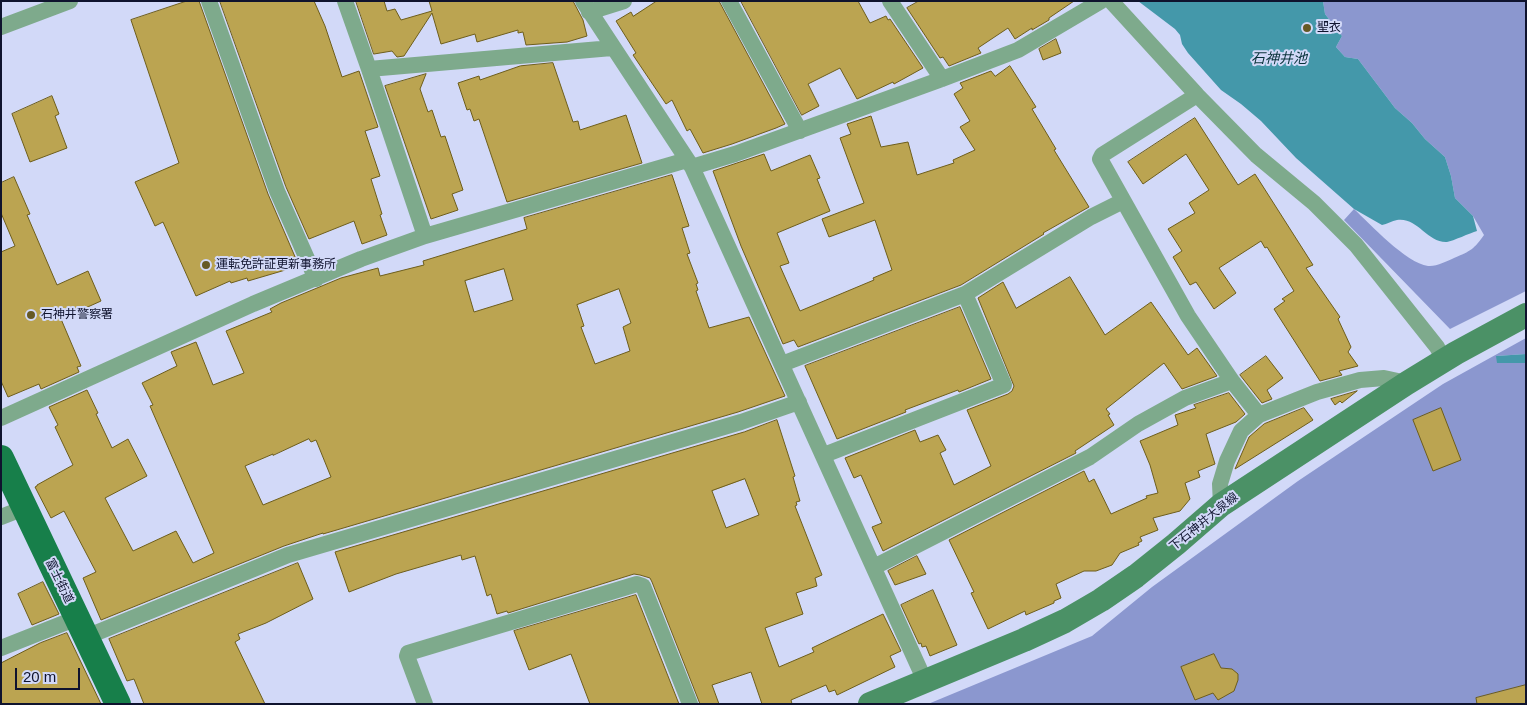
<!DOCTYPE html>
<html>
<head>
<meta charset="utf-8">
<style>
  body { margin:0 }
  #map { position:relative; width:1527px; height:705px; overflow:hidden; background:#d2d9f8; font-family:Helvetica,sans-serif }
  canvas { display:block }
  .frame { position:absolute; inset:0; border:2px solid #0f132e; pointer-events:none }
  .scale { position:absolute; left:15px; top:668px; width:65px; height:22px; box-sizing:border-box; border:2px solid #0f132e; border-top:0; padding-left:6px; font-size:15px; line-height:18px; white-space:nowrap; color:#0f132e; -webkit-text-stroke:4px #d2d9f8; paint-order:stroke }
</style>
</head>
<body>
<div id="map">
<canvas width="1527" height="705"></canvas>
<div class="frame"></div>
<div class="scale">20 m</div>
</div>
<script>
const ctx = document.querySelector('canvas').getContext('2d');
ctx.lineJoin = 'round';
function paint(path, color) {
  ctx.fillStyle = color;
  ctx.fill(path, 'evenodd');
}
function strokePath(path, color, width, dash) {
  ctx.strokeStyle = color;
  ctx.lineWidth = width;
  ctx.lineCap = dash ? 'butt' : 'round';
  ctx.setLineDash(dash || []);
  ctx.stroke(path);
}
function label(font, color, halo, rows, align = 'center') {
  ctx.font = font + ' Helvetica,"Noto Sans JP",sans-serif';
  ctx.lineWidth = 4;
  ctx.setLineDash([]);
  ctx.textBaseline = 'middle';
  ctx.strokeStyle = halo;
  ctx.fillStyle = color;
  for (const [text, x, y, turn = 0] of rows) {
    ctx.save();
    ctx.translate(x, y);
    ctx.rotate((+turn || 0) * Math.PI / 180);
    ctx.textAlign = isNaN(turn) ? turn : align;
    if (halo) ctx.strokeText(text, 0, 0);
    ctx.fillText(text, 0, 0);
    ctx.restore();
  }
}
const forest = new Path2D(`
  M1323 1H1526V291L1450 329 1344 220 1354 209C1370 224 1406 263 1428 266 1436 267 1447 261 1454 258 1471 251 1474 249 1484 235L1473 216 1455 198 1451 176 1445 157 1425 139 1412 123 1395 108 1358 59 1345 57 1336 47 1342 36 1325 14Z
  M1526 338V354L1496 356 1505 363H1526V704H928L1092 636 1152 587 1298 481 1443 384Z`);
const water = new Path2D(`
  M1138 1H1323L1325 14 1342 36 1336 47 1345 57 1358 59 1395 108 1412 123 1425 139 1445 157 1451 176 1455 198 1473 216 1477 231C1470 233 1453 241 1447 242 1427 243 1418 217 1397 220 1392 221 1387 224 1382 225L1354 209 1296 158 1261 121 1241 104 1221 90 1188 53 1182 44 1180 35 1175 29Z
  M1526 354V363H1497L1496 356Z`);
const building = new Path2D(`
  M187 1H199L268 194 299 266 248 281 247 278 231 283 230 281 196 296 163 222 155 226 135 182 179 163 131 20Z
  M220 1H314L325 26 342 77 359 71 378 127 365 131 380 176 371 179 382 214 380 215 387 235 362 244 354 221 309 239 286 187Z
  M356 1H384L387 11 395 9 401 20 432 11 429 1H573L583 20 587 36 567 42 526 45 523 32 518 33V30L477 42 475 34 441 44 432 13 404 56 397 57 392 51 374 54Z
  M657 1H719L785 124 776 128 732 144 703 153 690 129 687 131 672 100 666 104 633 55 636 53 616 21 631 12 633 16Z
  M741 1H858L870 23 886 16 888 20 890 19 923 68 894 84 893 82 857 99 840 68 808 84 819 106 802 115Z
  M919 1H1074L1049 18V20L1032 30V28L1015 39 1008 28 978 48 981 53 949 66 943 57 940 58 907 8Z
  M1056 39 1061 53 1043 60 1039 49Z
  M553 63 573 122 578 121 580 130 626 115 642 163 507 202 479 119 474 121 470 109 467 110 458 83 479 76 480 80 520 66Z
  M1010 66 1036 107 1032 109 1056 149 1054 150 1089 207 1043 233 1044 234 961 285 798 347 794 340 783 344 741 246 713 171 764 154 771 171 810 155 820 178 817 179 830 211 777 233 789 263 780 266 800 311 874 280 873 278 892 270 875 220 829 237 822 219 864 203 840 138 851 134 847 124 871 116 881 147 908 142 917 175 954 163 953 160 975 150 960 127 970 121 954 94 963 88 960 83 991 71 995 76Z
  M426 74 420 89 428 112 432 110 441 137 445 136 463 190 452 194 458 210 431 219 385 86Z
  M52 96 59 114 55 116 67 148 30 162 12 114Z
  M1195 118 1238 185 1255 174 1313 265 1306 268 1340 317 1338 319 1351 347 1348 352 1358 366 1339 371 1342 375 1320 381 1274 309 1285 301 1282 299 1294 291 1267 247 1265 248 1261 241 1219 268 1236 293 1214 309 1196 282 1190 285 1173 257 1182 251 1168 229 1195 213 1189 203 1209 190 1186 154 1143 184 1128 162Z
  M672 175 689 226 682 228 690 253 687 254 698 283 696 284 698 290 696 291 709 328 749 317 785 396 738 412 323 534V533L284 546 101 620 83 578 96 572 64 511 51 518 35 487 37 486V485L73 465 55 427 58 425 49 407 87 390 98 413 96 414 112 448 128 439 147 476 105 498 133 551 176 531 193 563 214 553 150 406 153 405 142 383 177 366 171 352 196 342 213 385 244 373 226 331 272 312 270 309 281 303 341 278 378 268 380 276 424 265 423 261 527 229 524 218ZM504 269 513 300 474 312 465 281ZM619 289 631 323 623 327 630 351 595 364 581 327 584 326 577 305ZM309 439 311 442 316 440 331 477 263 505 245 466 273 454V455Z
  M14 177 30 214 27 215 57 285 88 271 101 301 61 319 81 366 77 367 79 372 41 389 39 384 8 397 1 381V252L15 246 1 213V183Z
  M1070 277 1105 335 1151 302 1188 355 1197 348 1217 376 1182 389 1164 363 1106 409 1110 414 1108 415 1114 425 1075 451 1076 453 883 551 872 527 882 523 861 475 854 478 845 458 915 430 920 442 938 435 946 450 940 453 954 485 991 466 967 410 1008 394 1012 391 1014 386 978 298 1003 282 1016 308Z
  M960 307 991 379 959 392 958 390 905 410 906 412 837 439 805 366Z
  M1266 356 1283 378 1267 390 1272 399 1262 403 1240 375Z
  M1357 391 1342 403 1340 401 1335 405 1331 399Z
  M1229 393 1245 414 1236 422 1206 434 1215 464 1198 471 1200 477 1185 483 1190 499 1180 511 1153 518 1158 530 1140 537 1142 541 1138 543 1139 545 1120 553 1112 565 1096 571H1084L1056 584 1061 598 1054 601V603L1026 615 1025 611 988 629 971 593 974 592 949 540 1084 471 1089 482 1094 479 1111 514 1147 498 1146 496 1158 493 1150 465 1140 441 1178 425 1175 415 1196 408 1194 405Z
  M1304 408 1313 420 1235 469 1249 437 1264 424Z
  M1441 408 1461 460 1433 471 1413 420Z
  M777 420 795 476 793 477 800 501 796 502 797 505 795 506 822 575 815 578 817 586 796 593 803 614 765 628 779 667 814 652 812 648 883 614 901 651 890 656 895 667 837 695 835 690 829 692 826 685 791 700 792 704H762L751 672 712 685 719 704H700L652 582 650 578 640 575 634 574 508 613 507 611 497 614 491 594 487 596 475 556 462 560 461 555 396 574 349 592 335 552 744 432ZM745 479 759 515 726 528 712 491Z
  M917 556 926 574 895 585 888 571Z
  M298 563 313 599 266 623 238 634 240 639 235 642 265 704H144L134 679 127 681 109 639Z
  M43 582 59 614 32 625 18 594Z
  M933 590 957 645 930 656 926 646 922 647 921 643 919 644 901 605Z
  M636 595 679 704H590L571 654 529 670 514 631Z
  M67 633 101 704H1V663L40 643Z
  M1214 654 1221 668 1232 669 1238 674V680L1234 691 1218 700 1213 693 1195 700 1181 667Z
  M1526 685V704H1477L1476 698Z`);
const street = new Path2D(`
  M209 1 277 191 316 279
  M345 1 369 69 425 236
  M583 1 692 167 925 681
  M729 1 800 131
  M890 1 942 79
  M1111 1 1197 95 1256 155 1314 203 1356 245 1437 347 1444 360
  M589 12 624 1
  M1 27 70 1
  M369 69 612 48
  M1197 95 1102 155 1100 159 1188 316 1232 381 1259 415
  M692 167 735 154 942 79 1018 50 1101 1
  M782 364 965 294 1091 217 1123 201
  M1 418 253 304 361 259 425 236 687 160
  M824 455 1004 385 965 294
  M1221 505 1220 484 1227 461 1241 431 1259 415 1317 392 1360 380 1384 378 1407 383
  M1 517 24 508
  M874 567 1090 457 1138 424 1185 398 1232 381
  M86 637 288 555 741 422 799 402
  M1 648 77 618
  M425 704 407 656 408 653 637 584 643 586 690 704`);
const secondary = new Path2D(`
  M870 704 1024 640 1065 621 1101 600 1136 576 1176 544 1221 505 1407 383 1456 353 1526 315`);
const primary = new Path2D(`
  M1 458 118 704`);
const markers = [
  [1307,28,5,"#665925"],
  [206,265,5,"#665925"],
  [31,315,5,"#665925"]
];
const poiNames = [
  ["聖衣",1317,28],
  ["運転免許証更新事務所",216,265],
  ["石神井警察署",41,315]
];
const streetNames = [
  ["下石神井大泉線",1204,522,-39],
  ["富士街道",59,581,64]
];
const waterNames = [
  ["石神井池",1279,59]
];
paint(forest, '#8b97cf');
paint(water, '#4498aa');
paint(building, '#bba451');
strokePath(building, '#6d5d1b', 1);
strokePath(street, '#7eaa8c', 16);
strokePath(secondary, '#4b9166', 24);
strokePath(primary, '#177f4a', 26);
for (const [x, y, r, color] of markers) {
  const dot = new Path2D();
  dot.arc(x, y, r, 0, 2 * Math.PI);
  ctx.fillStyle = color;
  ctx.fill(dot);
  strokePath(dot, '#d2d9f8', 2);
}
label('12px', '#0f132e', '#d2d9f8', poiNames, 'left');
label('12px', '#0f132e', '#d2d9f8', streetNames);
label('italic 14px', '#063038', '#d2d9f8', waterNames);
</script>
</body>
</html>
